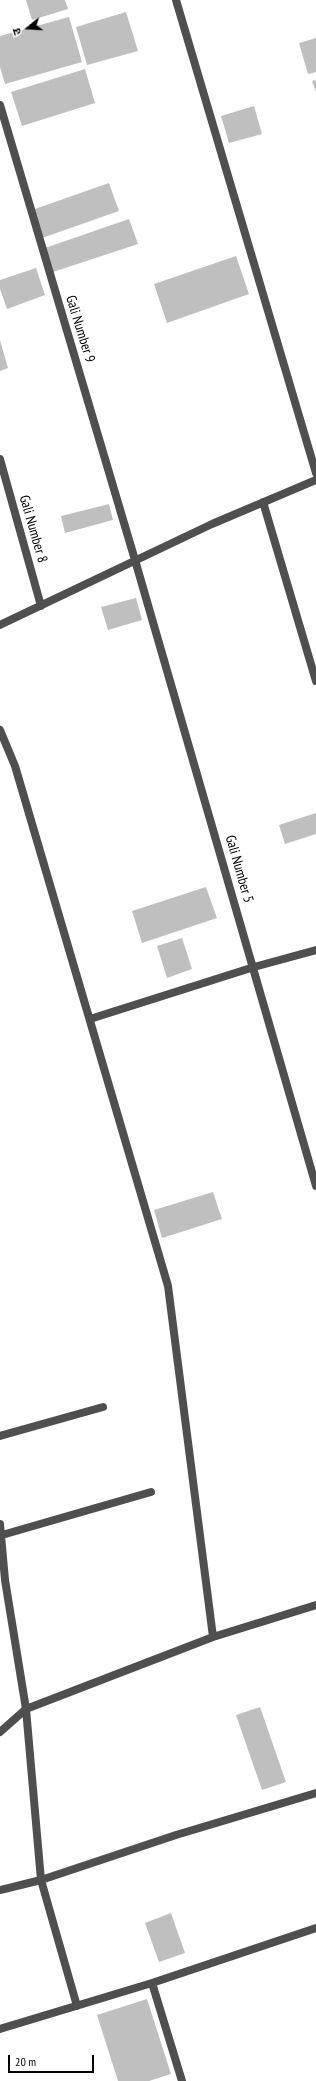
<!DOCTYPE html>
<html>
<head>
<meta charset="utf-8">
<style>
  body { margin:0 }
  #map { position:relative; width:316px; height:2081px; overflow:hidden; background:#fff; font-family:"PT Sans Narrow","Noto Sans Devanagari",sans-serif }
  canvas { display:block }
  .north { position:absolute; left:8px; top:8px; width:40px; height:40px; -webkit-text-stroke:3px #fff; paint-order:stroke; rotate:252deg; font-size:11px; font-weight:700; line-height:16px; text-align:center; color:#000 }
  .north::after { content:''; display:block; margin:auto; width:14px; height:18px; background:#000; clip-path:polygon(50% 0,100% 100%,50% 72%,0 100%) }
  .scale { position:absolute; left:8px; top:2055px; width:86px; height:18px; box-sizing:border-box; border:2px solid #000; border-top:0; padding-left:5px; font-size:12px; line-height:14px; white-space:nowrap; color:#000; -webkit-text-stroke:3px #fff; paint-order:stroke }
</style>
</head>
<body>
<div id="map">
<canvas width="316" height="2081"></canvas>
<div class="north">उ</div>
<div class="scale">20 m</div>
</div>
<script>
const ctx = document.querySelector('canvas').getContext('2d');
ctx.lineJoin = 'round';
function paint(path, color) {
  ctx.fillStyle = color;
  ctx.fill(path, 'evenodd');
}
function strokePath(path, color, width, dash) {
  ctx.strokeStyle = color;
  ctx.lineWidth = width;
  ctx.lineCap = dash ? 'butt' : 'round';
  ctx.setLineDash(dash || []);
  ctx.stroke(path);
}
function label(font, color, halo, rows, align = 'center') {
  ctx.font = font + ' "PT Sans Narrow",sans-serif';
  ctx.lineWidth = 3;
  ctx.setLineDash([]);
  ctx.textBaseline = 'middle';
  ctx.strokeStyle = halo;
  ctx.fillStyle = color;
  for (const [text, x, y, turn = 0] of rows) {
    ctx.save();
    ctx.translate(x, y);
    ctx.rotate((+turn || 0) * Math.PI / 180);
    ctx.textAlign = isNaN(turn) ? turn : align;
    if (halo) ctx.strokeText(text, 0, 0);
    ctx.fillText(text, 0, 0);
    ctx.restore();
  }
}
const building = new Path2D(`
  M26 0H65L68 9 32 20Z
  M126 12 138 51 87 65 76 27Z
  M69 17 82 62 5 84 0 67V36Z
  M316 38V72L308 74 299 43Z
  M85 69 95 103 22 126 11 92Z
  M316 80V92L312 81Z
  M254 106 262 134 229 143 221 116Z
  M109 183 119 211 42 238 32 210Z
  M129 219 138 244 53 272 45 248Z
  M236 256 249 294 167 323 154 284Z
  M36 268 45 295 7 309 0 289V280Z
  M0 340 8 368 0 371Z
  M109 504 113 520 65 533 61 516Z
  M136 598 142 620 108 630 101 607Z
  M316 813V834L285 844 279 825Z
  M206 887 217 918 142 943 132 911Z
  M182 938 192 969 167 978 157 946Z
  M213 1192 222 1219 162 1238 154 1210Z
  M260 1707 286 1782 262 1790 236 1715Z
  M171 1913 185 1953 159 1962 145 1923Z
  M147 1999 171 2074 149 2081H118L97 2015Z`);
const street = new Path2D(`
  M176 0 316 473
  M0 105 135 560 316 1186
  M0 459 41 606
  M263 502 316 681
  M0 625 212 524 316 480
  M0 730 15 766 168 1286 213 1637
  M90 1019 254 967 316 950
  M0 1436 103 1407
  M0 1524 5 1580 26 1709 41 1880 77 2006
  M2 1535 151 1492
  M0 1732 26 1709 213 1637 316 1605
  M0 1890 41 1880 176 1835 316 1793
  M152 1983 182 2081
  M0 2029 152 1983 316 1928`);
const streetNames = [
  ["Gali Number 9",80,329,73],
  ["Gali Number 8",33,529,74],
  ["Gali Number 5",239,869,74]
];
paint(building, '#bfbfbf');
strokePath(street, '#4f4f4f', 8);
label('14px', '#000', '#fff', streetNames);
</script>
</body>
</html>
